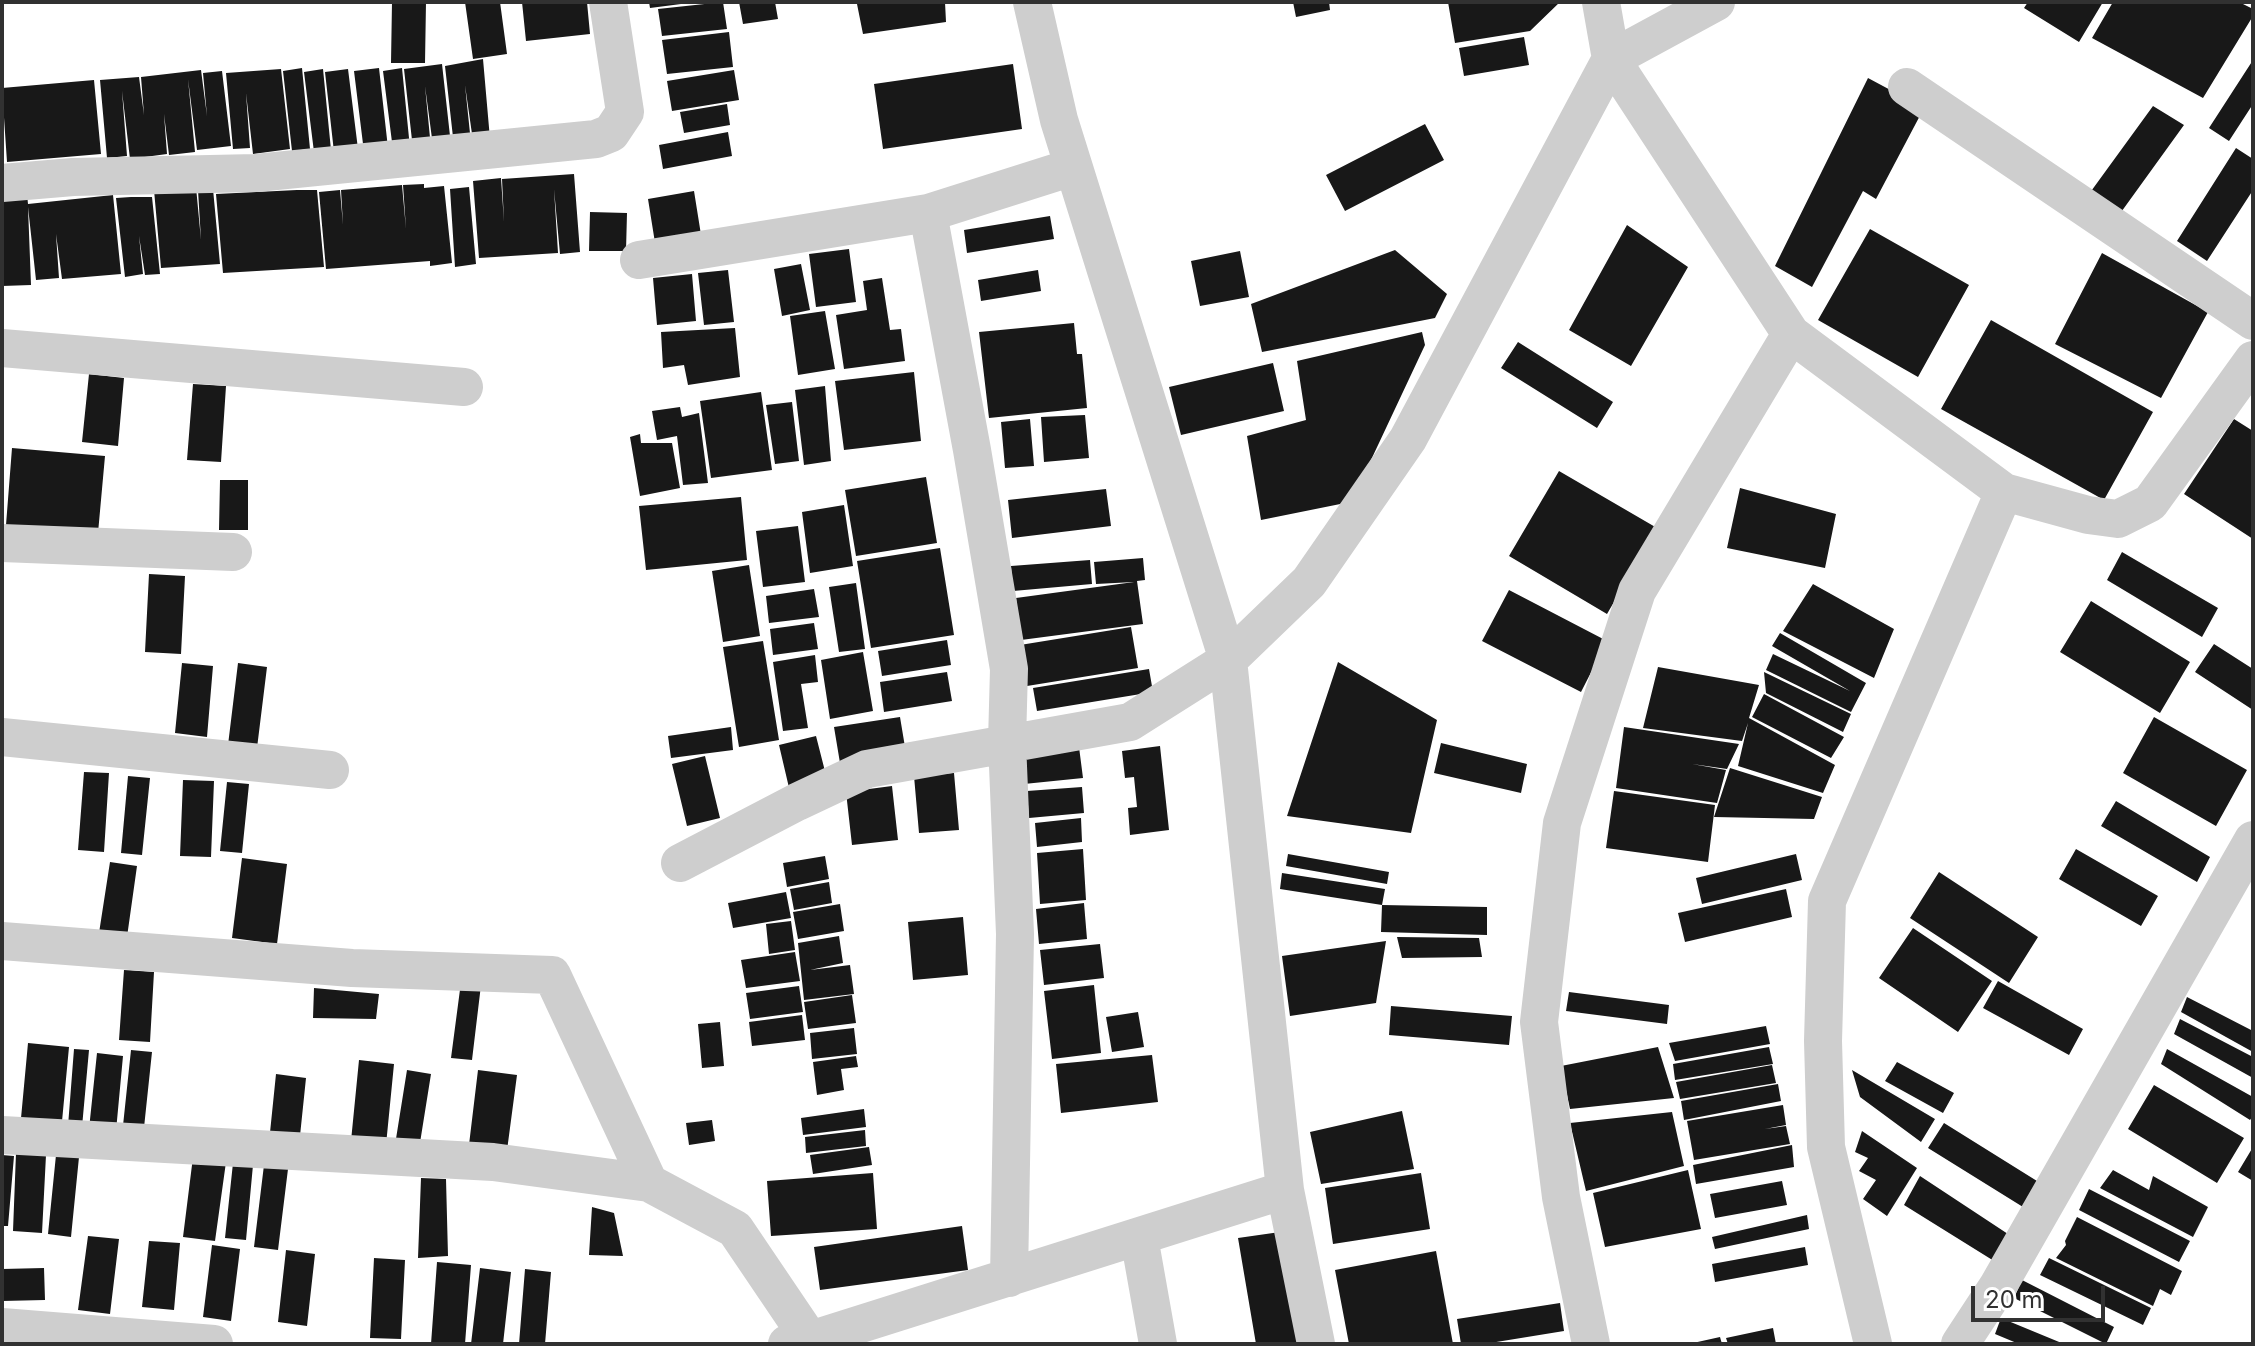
<!DOCTYPE html>
<html>
<head>
<meta charset="utf-8">
<style>
  body { margin:0 }
  #map { position:relative; width:2255px; height:1346px; overflow:hidden; background:#fff; font-family:Inter,sans-serif }
  canvas { display:block }
  .frame { position:absolute; inset:0; border:4px solid #313131; pointer-events:none }
  .scale { position:absolute; left:1971px; top:1286px; width:134px; height:36px; box-sizing:border-box; border:4px solid #313131; border-top:0; padding-left:10px; font-size:24px; line-height:28px; white-space:nowrap; color:#313131; -webkit-text-stroke:6px #fff; paint-order:stroke }
</style>
</head>
<body>
<div id="map">
<canvas width="2255" height="1346"></canvas>
<div class="frame"></div>
<div class="scale">20 m</div>
</div>
<script>
const ctx = document.querySelector('canvas').getContext('2d');
ctx.lineJoin = 'round';
function paint(path, color) {
  ctx.fillStyle = color;
  ctx.fill(path, 'evenodd');
}
function strokePath(path, color, width, dash) {
  ctx.strokeStyle = color;
  ctx.lineWidth = width;
  ctx.lineCap = dash ? 'butt' : 'round';
  ctx.setLineDash(dash || []);
  ctx.stroke(path);
}
const building = new Path2D(`
  M392 2H426L425 63H391Z
  M465 2H500L507 54 473 59Z
  M522 2H587L590 34 526 41Z
  M649 2H681V4L650 8Z
  M723 2 727 29 662 36 658 9Z
  M739 2H775L778 19 743 24Z
  M870 2H945L946 22 863 34 857 4Z
  M1293 2H1329L1330 10 1296 17Z
  M1448 2H1560L1530 31 1455 43Z
  M2028 2H2103L2079 42 2024 8Z
  M2113 2H2239L2253 9V16L2203 98 2092 38Z
  M729 32 733 67 667 74 662 40Z
  M1524 37 1529 65 1464 76 1459 48Z
  M483 59 490 139 473 141 465 85 471 143 454 146 445 66Z
  M2253 60V104L2229 141 2209 128Z
  M442 64 451 145 433 146 425 86 431 148 413 149 404 69Z
  M1013 64 1022 129 883 149 874 84Z
  M302 68 310 149 292 151 283 71Z
  M379 68 388 148 364 152 354 71Z
  M402 68 410 148 393 150 383 71Z
  M281 69 290 149 253 154 246 93 250 148 233 149 226 73Z
  M323 69 331 150 314 152 304 72Z
  M348 69 358 149 334 152 325 72Z
  M201 70 207 116 203 73 222 71 231 146 197 150 188 79 195 152 169 155 164 114 167 154 130 159 122 91 127 156 107 158 100 80 139 77 144 115 141 77Z
  M734 70 739 100 672 111 667 81Z
  M1868 78 1924 108 1876 199 1863 191 1812 287 1775 266Z
  M94 80 101 154 7 162 2 88Z
  M727 104 730 125 684 133 680 112Z
  M2153 106 2184 125 2119 215 2089 194Z
  M1425 124 1444 160 1345 211 1326 175Z
  M728 132 732 156 663 169 659 145Z
  M2236 148 2253 159V190L2207 261 2177 241Z
  M574 174 580 252 560 254 554 189 558 253 479 258 473 181 501 178 504 222 502 179Z
  M424 184V188L444 186 452 263 430 266V261L326 269 319 192 340 190 343 225 341 190 402 185 406 229 403 185Z
  M196 187 201 240 198 190 213 189 220 264 161 268 154 190Z
  M469 187 476 264 455 267 450 189Z
  M297 190H317L324 267 223 273 216 194Z
  M694 191 702 241 656 249 648 199Z
  M27 194 28 204 113 195 121 274 62 279 56 234 59 278 36 280 28 207 31 285 2 286V196Z
  M131 197H152L160 274 145 275 139 236 143 274 125 277 116 198Z
  M590 212 627 213 626 251H589Z
  M1050 216 1054 239 967 253 964 230Z
  M1627 225 1688 267 1631 366 1569 330Z
  M1870 229 1969 285 1918 377 1818 320Z
  M849 249 856 302 816 307 809 254Z
  M1395 250 1447 294 1435 318 1262 352 1251 304Z
  M1240 251 1249 297 1200 306 1191 261Z
  M2102 253 2208 312 2161 398 2055 344Z
  M801 264 810 310 782 316 774 269Z
  M728 270 734 322 704 325 698 273Z
  M1038 270 1041 291 981 301 978 280Z
  M692 274 696 321 657 325 653 278Z
  M882 278 890 330 901 329 905 361 844 369 836 315 867 310 863 281Z
  M825 311 835 369 798 375 790 316Z
  M1991 320 2153 412 2104 500 1941 409Z
  M1074 323 1077 354H1082L1087 408 989 418 979 332Z
  M735 328 740 377 688 385 684 365 663 368 661 332Z
  M1422 332 1425 345 1363 477 1365 499 1261 520 1247 436 1306 420 1297 361Z
  M1518 342 1613 402 1597 428 1501 368Z
  M1273 363 1284 411 1181 435 1169 387Z
  M914 372 921 441 844 450 835 381Z
  M89 374 124 378 118 446 82 442Z
  M193 384 226 386 221 462 187 460Z
  M825 386 831 461 804 465 795 390Z
  M761 392 772 470 711 478 700 401Z
  M792 402 799 461 775 464 766 405Z
  M680 407 682 417 699 413 708 483 683 485 677 436 657 440 652 411Z
  M1085 415 1089 458 1044 462 1041 417Z
  M1030 419 1034 466 1005 468 1001 422Z
  M2234 419 2253 431V539L2184 494Z
  M640 434 641 443H672L680 488 640 496 630 437Z
  M12 448 105 456 98 533 6 525Z
  M1559 471 1657 528 1607 614 1509 556Z
  M926 477 937 543 856 556 845 490Z
  M220 480H248V530H219Z
  M1740 488 1836 514 1825 568 1727 548Z
  M1106 489 1111 526 1012 538 1008 500Z
  M741 497 747 560 646 570 639 506Z
  M844 505 853 566 810 573 802 512Z
  M798 526 805 582 763 587 756 531Z
  M940 548 954 635 871 648 857 561Z
  M2122 552 2218 608 2202 637 2107 580Z
  M1143 558 1145 580 1137 581 1143 624 1021 640 1016 598 1134 582 1096 584 1094 562Z
  M1090 560 1092 584 1013 591 1011 566Z
  M749 565 760 636 723 642 712 571Z
  M149 574 185 576 181 654 145 652Z
  M856 583 865 649 839 652 829 587Z
  M1813 584 1894 629 1874 678 1783 631Z
  M814 589 819 617 769 623 766 596Z
  M1509 590 1607 641 1581 692 1482 641Z
  M2091 601 2190 662 2160 713 2060 652Z
  M814 623 818 649 773 655 770 629Z
  M1131 627 1138 668 1027 686 1020 645Z
  M1780 633 1866 683 1851 712 1766 670 1773 654 1850 691 1772 646Z
  M947 640 951 665 882 676 878 651Z
  M763 641 779 740 739 747 723 647Z
  M2214 644 2253 669V710L2195 672Z
  M863 652 873 711 830 719 821 660Z
  M815 655 818 682 801 684 808 728 783 731 773 662Z
  M1338 662 1437 720 1411 833 1287 816Z
  M182 663 213 666 207 737 175 733Z
  M238 663 267 667 257 748 228 745Z
  M1658 667 1759 685 1749 718 1835 765 1823 793 1738 766 1748 723 1742 741 1643 728Z
  M1149 669 1153 692 1037 711 1033 688Z
  M947 672 952 701 884 712 880 682Z
  M1764 672 1851 714 1843 732 1766 693Z
  M1764 694 1844 737 1831 758 1752 717Z
  M900 717 906 753 840 763 834 727Z
  M2154 717 2247 770 2216 826 2123 773Z
  M731 727 733 750 671 758 668 736Z
  M1624 727 1739 744 1727 769 1692 764 1726 770 1717 803 1616 788Z
  M816 736 828 783 790 792 779 745Z
  M1441 743 1527 764 1521 793 1434 773Z
  M1160 746 1169 830 1130 835 1128 808 1137 807 1134 777 1125 778 1122 751Z
  M1079 747 1083 778 1024 784 1022 753Z
  M705 756 720 818 687 826 672 764Z
  M1730 768 1822 797 1814 819 1714 817Z
  M84 772 109 773 104 852 78 850Z
  M954 773 959 830 919 833 914 776Z
  M128 776 150 778 142 855 121 853Z
  M183 780 214 781 211 857 180 856Z
  M227 782 249 784 242 853 220 851Z
  M892 786 898 840 852 845 846 792Z
  M1082 787 1084 813 1029 818 1027 791Z
  M1614 791 1715 805 1708 862 1606 848Z
  M2116 801 2210 857 2197 882 2101 826Z
  M1081 818 1082 842 1037 847 1035 823Z
  M1083 849 1086 900 1040 904 1037 853Z
  M2076 849 2158 896 2141 926 2059 879Z
  M1288 854 1389 872 1387 884 1286 866Z
  M1796 854 1802 880 1702 904 1696 878Z
  M825 856 829 879 787 887 783 863Z
  M242 858 287 864 277 944 232 938Z
  M110 862 137 866 127 937 99 933Z
  M1939 872 2038 937 2009 983 1910 918Z
  M1282 873 1385 889 1382 905 1280 889Z
  M829 882 832 903 794 910 790 889Z
  M1786 889 1792 917 1685 942 1678 913Z
  M786 892 791 918 733 928 728 903Z
  M1084 903 1087 939 1039 944 1036 909Z
  M840 904 844 931 798 939 793 912Z
  M1382 905 1487 907V935L1381 932Z
  M963 917 968 975 913 980 908 922Z
  M791 921 795 950 769 954 766 924Z
  M1913 928 1992 981 1958 1032 1879 978Z
  M839 936 843 963 810 970 850 965 854 994 804 1000 798 943Z
  M1397 937 1479 938 1482 957 1402 958Z
  M1386 941 1376 1003 1290 1016 1282 956Z
  M1100 944 1104 978 1044 985 1040 950Z
  M795 952 800 981 746 988 741 960Z
  M124 970 154 972 150 1042 119 1040Z
  M1998 981 2083 1029 2069 1055 1983 1008Z
  M461 982 481 985 472 1060 451 1058Z
  M1094 985 1101 1053 1052 1059 1044 991Z
  M799 986 803 1012 750 1019 746 993Z
  M314 988 379 994 376 1019 313 1018Z
  M1569 992 1669 1005 1667 1024 1566 1011Z
  M852 995 856 1023 808 1029 804 1002Z
  M2187 997 2253 1031V1052L2181 1012Z
  M1391 1006 1512 1016 1509 1045 1389 1035Z
  M1138 1012 1144 1047 1112 1052 1106 1017Z
  M802 1015 805 1040 752 1046 749 1022Z
  M2180 1019 2253 1057V1078L2174 1034Z
  M720 1022 724 1066 702 1068 698 1024Z
  M1766 1026 1770 1044 1675 1061 1669 1043Z
  M854 1028 857 1054 812 1059 810 1033Z
  M28 1043 69 1047 61 1132 20 1129Z
  M1658 1047 1674 1098 1570 1109 1561 1066Z
  M1769 1047 1773 1064 1675 1080 1673 1064Z
  M74 1049 89 1050 82 1127 68 1126Z
  M2167 1049 2253 1097V1116L2250 1120 2161 1064Z
  M131 1050 152 1052 143 1137 122 1135Z
  M97 1053 123 1056 116 1131 89 1129Z
  M1152 1055 1158 1102 1061 1113 1056 1064Z
  M856 1056 858 1067 841 1069 844 1090 817 1095 813 1062Z
  M359 1060 394 1064 386 1145 351 1141Z
  M1897 1062 1954 1093 1943 1113 1885 1081Z
  M1772 1065 1776 1083 1680 1099 1676 1082Z
  M407 1070 431 1074 419 1149 395 1145Z
  M478 1070 517 1075 506 1158 468 1153Z
  M1852 1070 1935 1119 1921 1142 1860 1097Z
  M276 1074 306 1078 298 1155 268 1152Z
  M1778 1084 1781 1101 1684 1120 1681 1101Z
  M2154 1085 2244 1138 2217 1183 2128 1129Z
  M1783 1105 1786 1125 1765 1129 1786 1126 1790 1144 1694 1160 1687 1121Z
  M864 1109 866 1127 803 1135 801 1118Z
  M1402 1111 1414 1169 1321 1184 1310 1132Z
  M1672 1112 1684 1166 1586 1191 1570 1123Z
  M712 1120 715 1141 689 1145 686 1123Z
  M1944 1123 2037 1181 2023 1207 1928 1148Z
  M865 1130 866 1146 806 1153 805 1137Z
  M1862 1131 1917 1168 1887 1216 1863 1199 1876 1180 1859 1171 1868 1158 1855 1152Z
  M1792 1145 1794 1167 1696 1184 1693 1165Z
  M869 1147 872 1165 813 1174 810 1155Z
  M2253 1147V1181L2238 1172Z
  M16 1153 46 1155 42 1233 13 1231Z
  M2 1155 14 1156 8 1226H2Z
  M56 1155 79 1157 71 1237 48 1234Z
  M193 1157 226 1162 215 1241 183 1237Z
  M233 1163 253 1165 246 1240 225 1238Z
  M264 1165 288 1169 278 1250 254 1247Z
  M1688 1170 1701 1229 1605 1247 1593 1193Z
  M2113 1170 2149 1190 2153 1176 2208 1207 2193 1237 2100 1188Z
  M873 1173 877 1229 771 1236 767 1181Z
  M1421 1173 1430 1229 1333 1244 1325 1188Z
  M1920 1176 2011 1236 1994 1261 1904 1205Z
  M421 1178 446 1179 448 1256 418 1258Z
  M1782 1181 1787 1205 1715 1218 1710 1194Z
  M2089 1189 2190 1241 2179 1262 2079 1210Z
  M592 1207 614 1213 623 1256 589 1255Z
  M1807 1215 1809 1229 1715 1249 1712 1237Z
  M2077 1217 2182 1271 2171 1295 2160 1289 2153 1306 2056 1258 2066 1245 2065 1241Z
  M962 1226 968 1270 820 1290 814 1247Z
  M1280 1232 1298 1344H1256L1238 1238Z
  M88 1236 119 1239 110 1314 78 1310Z
  M149 1241 180 1243 174 1310 142 1307Z
  M212 1245 240 1249 231 1321 203 1317Z
  M1805 1247 1808 1265 1715 1282 1712 1264Z
  M286 1250 315 1254 307 1326 278 1322Z
  M1436 1251 1453 1344H1349L1335 1270Z
  M374 1258 405 1260 401 1339 370 1338Z
  M2049 1258 2151 1308 2143 1325 2040 1275Z
  M437 1262 471 1265 465 1344H431Z
  M44 1268 45 1300 2 1301V1269Z
  M480 1268 511 1272 503 1344H471Z
  M525 1269 551 1272 545 1344H519Z
  M2022 1280 2114 1327 2106 1344 2014 1298Z
  M1560 1303 1564 1331 1484 1344H1461L1457 1319Z
  M2001 1318 2064 1344H2019L1995 1334Z
  M1773 1328 1776 1344H1728L1726 1338Z
  M1720 1337 1722 1344H1693V1343Z`);
const minor = new Path2D(`
  M1716 2 1611 59 1791 334 2004 492
  M1907 87 2253 321
  M2 183 73 177 256 173 596 139 611 133 625 112 608 2
  M928 213 972 450 1009 669 1007 742 1015 934 1009 1278
  M639 260 928 213 1073 167
  M2 348 464 387
  M2 543 233 552
  M2 737 330 770
  M680 863 797 802 867 769 1130 722 1228 660 1309 582 1408 439 1611 59 1601 2
  M2 941 352 968 552 975 649 1183
  M2 1135 493 1162 649 1183 735 1229 810 1340 787 1344
  M1285 1190 1316 1344
  M1139 1237 1158 1344
  M2 1327 214 1344
  M811 1344 810 1340 1285 1190 1228 660 1059 120 1032 2
  M1591 1344 1561 1197 1539 1022 1562 823 1637 591 1791 334
  M1873 1344 1826 1147 1823 1041 1827 901 2004 492 2088 515 2118 519 2150 503 2253 360
  M1960 1344 1998 1286 2253 840`);
paint(building, '#181818');
strokePath(minor, '#cecece', 38);
</script>
</body>
</html>
